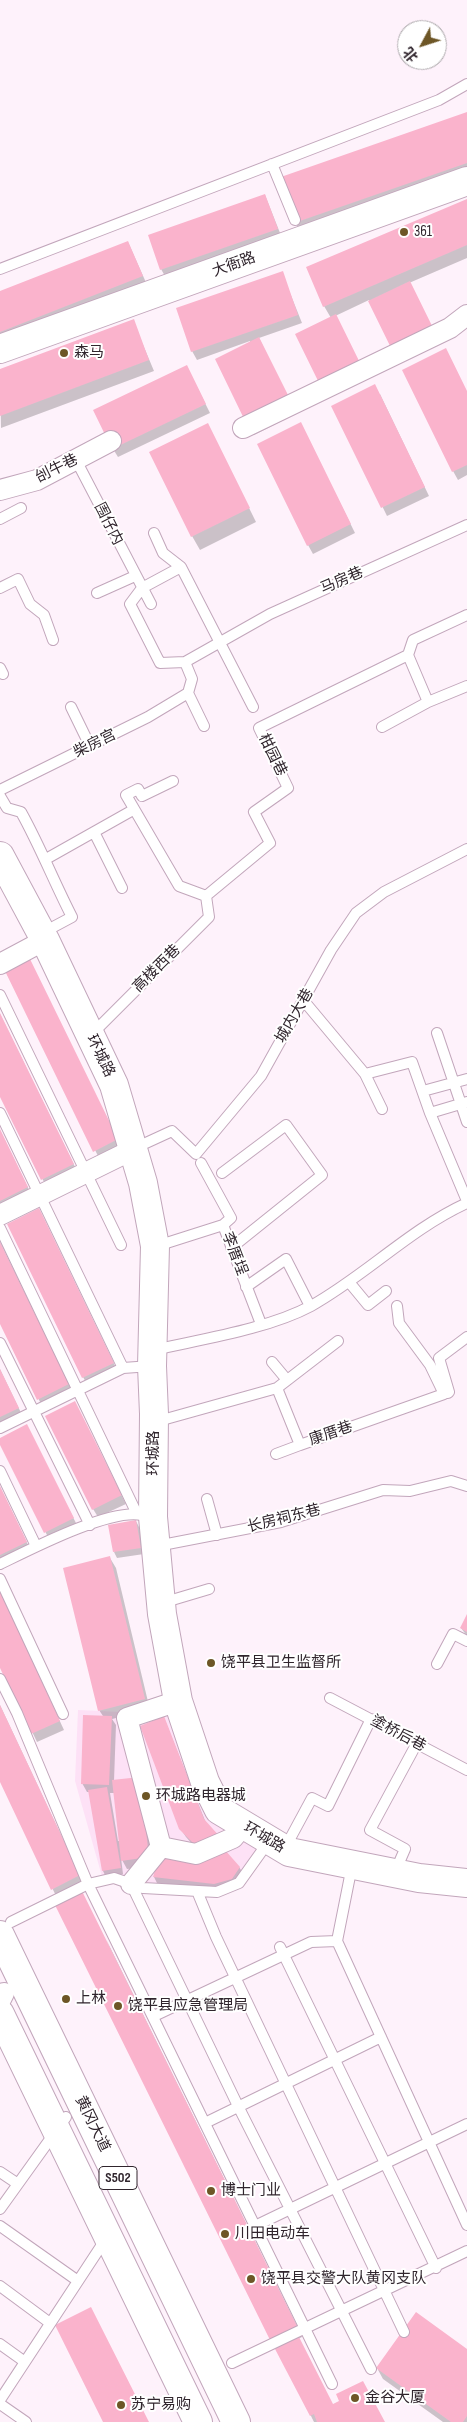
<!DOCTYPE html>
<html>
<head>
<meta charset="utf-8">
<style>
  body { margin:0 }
  #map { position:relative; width:467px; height:2422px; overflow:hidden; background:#fef2fb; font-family:"Sofia Sans Condensed","Noto Sans SC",sans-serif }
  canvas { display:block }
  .north { position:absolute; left:397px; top:20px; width:50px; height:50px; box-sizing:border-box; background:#fff; border:1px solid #aca8ab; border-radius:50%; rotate:230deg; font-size:14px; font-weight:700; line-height:20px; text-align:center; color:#30252d }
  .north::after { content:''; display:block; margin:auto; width:18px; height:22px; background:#6d5626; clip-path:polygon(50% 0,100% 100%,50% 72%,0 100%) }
</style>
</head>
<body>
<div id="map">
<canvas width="467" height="2422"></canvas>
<div class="north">北</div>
</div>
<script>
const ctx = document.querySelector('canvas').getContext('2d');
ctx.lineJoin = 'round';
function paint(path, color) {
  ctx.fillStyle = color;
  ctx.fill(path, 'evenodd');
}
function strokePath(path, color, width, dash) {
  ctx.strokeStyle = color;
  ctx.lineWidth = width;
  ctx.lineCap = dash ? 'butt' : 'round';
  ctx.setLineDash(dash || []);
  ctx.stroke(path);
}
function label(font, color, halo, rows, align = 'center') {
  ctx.font = font + ' "Sofia Sans Condensed","Noto Sans SC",sans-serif';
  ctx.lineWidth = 4;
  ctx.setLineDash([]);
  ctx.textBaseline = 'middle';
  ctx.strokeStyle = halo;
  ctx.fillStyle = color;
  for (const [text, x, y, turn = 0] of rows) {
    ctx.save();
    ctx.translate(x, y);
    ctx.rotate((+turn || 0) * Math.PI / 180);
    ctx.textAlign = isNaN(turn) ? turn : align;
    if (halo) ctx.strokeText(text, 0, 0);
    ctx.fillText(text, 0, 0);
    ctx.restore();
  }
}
const built = new Path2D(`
  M177 1694 205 1782 269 1841 239 1883 217 1892 103 1880 75 1781 78 1710 123 1712Z`);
const shadow = new Path2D(`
  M467 113V176L302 233 295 223Z
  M265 195 282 238 166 278 161 269Z
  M467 200V258L409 283 395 353 369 300 331 318 324 306Z
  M128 242 148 287 0 345V292Z
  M282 273 302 323 259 338 296 414 254 435 249 426 250 341 197 360 192 351Z
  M133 321 154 371 1 428 0 370Z
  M191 375 210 413 118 457 113 449Z
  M467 392V475L458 480 453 471Z
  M380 394 429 496 387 516 333 406Z
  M208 425 256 522 200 550 192 536Z
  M305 432 355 533 313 554 308 545Z
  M6 972 125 1153 102 1164Z
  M0 1014 79 1175 48 1190 0 1094Z
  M0 1130 33 1198 0 1209Z
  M39 1210 119 1374 89 1388 83 1377Z
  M0 1243 74 1395 44 1410 0 1321Z
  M0 1369 24 1419 0 1431Z
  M79 1411 126 1504 98 1517 93 1509Z
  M31 1434 78 1527 50 1541 0 1442V1439Z
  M0 1487 31 1551 0 1559Z
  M136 1521 139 1527 144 1554 117 1558 114 1552Z
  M110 1558 116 1568 150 1710 112 1719 116 1725 114 1781 144 1787 153 1866 127 1869 121 1858 123 1874 106 1877 103 1871 90 1792H87L82 1783 103 1716 99 1710ZM110 1793H115L120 1841H118Z
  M0 1592 64 1730 37 1742 0 1665Z
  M467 1616V1636L461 1628Z
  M0 1705 84 1884 57 1898 0 1779Z
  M164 1718 206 1823 203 1856 186 1837 180 1828Z
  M239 1867 243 1873 235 1884 218 1889 157 1883 154 1877Z
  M106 1939 302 2337 298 2339 333 2406 384 2422H314L311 2416 272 2341Z
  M467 2351V2422H443L383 2379 377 2368Z`);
const building = new Path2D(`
  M467 112V163L294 223 278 178Z
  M265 194 278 229 160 270 148 235Z
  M467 199V245L323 307 306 267Z
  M128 241 143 276 0 332V291Z
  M283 271 298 315 191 352 176 308Z
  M410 281 436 334 394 354 368 301Z
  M336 314 363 369 322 389 295 334Z
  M134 319 149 360 0 416V369Z
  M259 337 293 405 248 427 215 359Z
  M446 348 467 391V465L452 472 402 370Z
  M187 365 206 404 112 449 93 410Z
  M375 384 425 487 381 508 331 406Z
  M301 422 351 524 307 546 257 444Z
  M208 423 250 508 191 537 149 452Z
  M30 959 118 1139 93 1152 5 971Z
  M0 1013 74 1164 41 1180 0 1097Z
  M0 1129 28 1187 0 1201Z
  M39 1208 114 1363 82 1378 7 1224Z
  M0 1242 69 1384 37 1400 0 1324Z
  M0 1369 19 1408 0 1417Z
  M75 1401 122 1495 92 1510 45 1416Z
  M27 1424 74 1518 44 1533 0 1445V1438Z
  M0 1486 27 1542 0 1555Z
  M136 1520 141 1548 113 1552 108 1525Z
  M110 1556 145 1699 98 1711 63 1568Z
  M0 1591 60 1721 31 1734 0 1668Z
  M467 1614V1632L460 1628Z
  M0 1705 80 1875 51 1890 0 1782Z
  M83 1715 112 1716 109 1785 81 1784Z
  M164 1716 204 1819 221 1838 198 1848 179 1829 140 1726Z
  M140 1777 149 1857 121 1861 112 1780Z
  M107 1787 121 1868 102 1871 88 1790Z
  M225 1850 240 1867 232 1879 214 1884 153 1877 159 1857Z
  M81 1889 298 2328 271 2342 54 1903Z
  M91 2307 149 2422H103L55 2325Z
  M416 2312 467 2349V2416L463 2422H451L376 2368Z
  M299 2337 333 2404 339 2401 336 2394 363 2381 385 2422H317L314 2414 310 2416 275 2349Z`);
const service = new Path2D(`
  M272 164 295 220
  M0 269 439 100 467 84
  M76 460 151 604
  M0 519 21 508
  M154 533 163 553 181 567
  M0 588 18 579 30 604 44 615 53 640
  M97 593 135 576
  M408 655 413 640 467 615
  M408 655 428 702
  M185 662 160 663 130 604 142 588 181 567 253 707
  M0 668 3 674
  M188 693 192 679 185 662 270 614 467 525
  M188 693 204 726
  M71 707 90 746
  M382 727 428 702 467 686
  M173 781 142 796 138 789 126 795 179 886 206 896
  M0 790 148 717 188 693
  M0 796 7 808 21 812C40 846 54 882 72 917L42 933
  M94 832 122 888
  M46 859 133 810
  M206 896 270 843 254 812 288 788 259 728 408 655
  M0 995 121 1245
  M304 1001 365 1074 412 1062 430 1113 467 1201
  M437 1033 467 1122
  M92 1034 209 917 206 896
  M365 1074 382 1109
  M423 1091 467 1079
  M0 1113 123 1368
  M430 1113 467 1102
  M135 1148 172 1131 196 1154 261 1076 331 950 356 913 384 892 467 849
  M201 1163 231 1218 223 1225 261 1324
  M222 1173 286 1125 322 1175 231 1248
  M0 1228 137 1514
  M157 1246 223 1225
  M349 1282 368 1305 386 1291
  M246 1287 286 1259 310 1306
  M0 1343 90 1525
  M154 1350C202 1339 268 1329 311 1306 365 1276 410 1229 467 1203
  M272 1362 287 1380
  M277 1388 338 1341
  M448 1393 449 1392 439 1358 467 1337
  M155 1422 277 1388 300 1445 444 1394 430 1365 399 1323 397 1306
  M0 1428 123 1368 151 1366
  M276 1454 300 1445
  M0 1471 36 1546
  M207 1499 217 1535
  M157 1546 281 1522 383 1490 410 1491 451 1481 467 1486
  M0 1564C31 1549 110 1508 142 1515
  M0 1579 63 1714
  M162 1603 209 1589
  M437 1664 453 1634 467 1641
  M0 1679 17 1713 88 1884 332 2384
  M330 1698 467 1770
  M285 1848 312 1798 328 1806 371 1719
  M352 1866 337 1941 467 2225
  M395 1872 405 1849 370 1830 417 1743
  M131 1884 238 2106 371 2369
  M197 1891 216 1937 404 2332
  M11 1922 88 1884 114 1878 143 1888 217 1892 239 1883 269 1841
  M280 1947 436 2268
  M154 2016 311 1942 337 1941
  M205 2123 381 2037
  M0 2172 18 2184
  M0 2209 66 2117
  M0 2226 78 2281
  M255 2226 467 2124
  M0 2286 50 2323
  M0 2344 25 2362
  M232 2363 467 2251
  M0 2400 107 2237
  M0 2404 26 2422`);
const minor = new Path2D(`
  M243 428 450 328 467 315
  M0 490 37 480 111 441
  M0 964 45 940
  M0 1215 132 1150
  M161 1847 196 1854 233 1838 243 1826
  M131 1884 161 1847 127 1718 178 1701
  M0 2001 4 1993`);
const secondary = new Path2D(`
  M0 349 467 181
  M0 856 45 940 114 1085 143 1183 155 1246 152 1366 154 1414 153 1517 162 1614 178 1701 205 1782 219 1810 289 1852 419 1878 467 1883`);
const primary = new Path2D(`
  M0 1935 236 2422
  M0 2014 198 2422`);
const markers = [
  [404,232,5,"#6d5626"],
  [64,353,5,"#6d5626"],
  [211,1663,5,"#6d5626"],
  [146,1796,5,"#6d5626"],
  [66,1999,5,"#6d5626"],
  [118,2006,5,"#6d5626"],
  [211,2191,5,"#6d5626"],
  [225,2234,5,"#6d5626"],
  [251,2279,5,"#6d5626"],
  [355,2398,5,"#6d5626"],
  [121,2405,5,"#6d5626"]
];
const shields = [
  [118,2178,38]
];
const shieldNames = [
  ["S502",118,2178]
];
const poiNames = [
  ["361",414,232],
  ["森马",74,353],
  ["饶平县卫生监督所",221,1663],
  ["环城路电器城",156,1796],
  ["上林",76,1999],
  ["饶平县应急管理局",128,2006],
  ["博士门业",221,2191],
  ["川田电动车",235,2234],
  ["饶平县交警大队黄冈支队",261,2279],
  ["金谷大厦",365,2398],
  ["苏宁易购",131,2405]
];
const streetNames = [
  ["大衙路",234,265,-20],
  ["刣牛巷",57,469,-26],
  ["围仔内",108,524,63],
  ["马房巷",342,581,-24],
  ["柴房宫",95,744,-26],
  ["柑园巷",272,755,64],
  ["高楼西巷",157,969,-45],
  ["城内大巷",295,1016,-60],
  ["环城路",100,1056,64],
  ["李厝埕",234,1254,69],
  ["康厝巷",331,1434,-19],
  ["环城路",154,1453,-90],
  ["长房祠东巷",284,1519,-14],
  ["塗桥后巷",398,1734,28],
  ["环城路",264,1838,30],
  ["黄冈大道",92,2124,64]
];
paint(built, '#fde1f6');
paint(shadow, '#0003');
paint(building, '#fab3cc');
strokePath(service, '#c2a6bb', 12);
strokePath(minor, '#c2a6bb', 22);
strokePath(secondary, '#c2a6bb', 30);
strokePath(primary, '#c2a6bb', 30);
strokePath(service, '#fff', 10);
strokePath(minor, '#fff', 20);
strokePath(secondary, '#fff', 28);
strokePath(primary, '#fff', 28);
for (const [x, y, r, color] of markers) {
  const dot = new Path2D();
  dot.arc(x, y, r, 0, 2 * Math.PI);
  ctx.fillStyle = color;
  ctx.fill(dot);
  strokePath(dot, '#fff', 2);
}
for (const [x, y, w] of shields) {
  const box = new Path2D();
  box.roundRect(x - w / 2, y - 11.5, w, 23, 4);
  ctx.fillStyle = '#fff';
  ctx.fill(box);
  strokePath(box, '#30252d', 1);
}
label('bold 14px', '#30252d', null, shieldNames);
label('15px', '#30252d', '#fff', poiNames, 'left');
label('15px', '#30252d', '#fff', streetNames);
</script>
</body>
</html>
